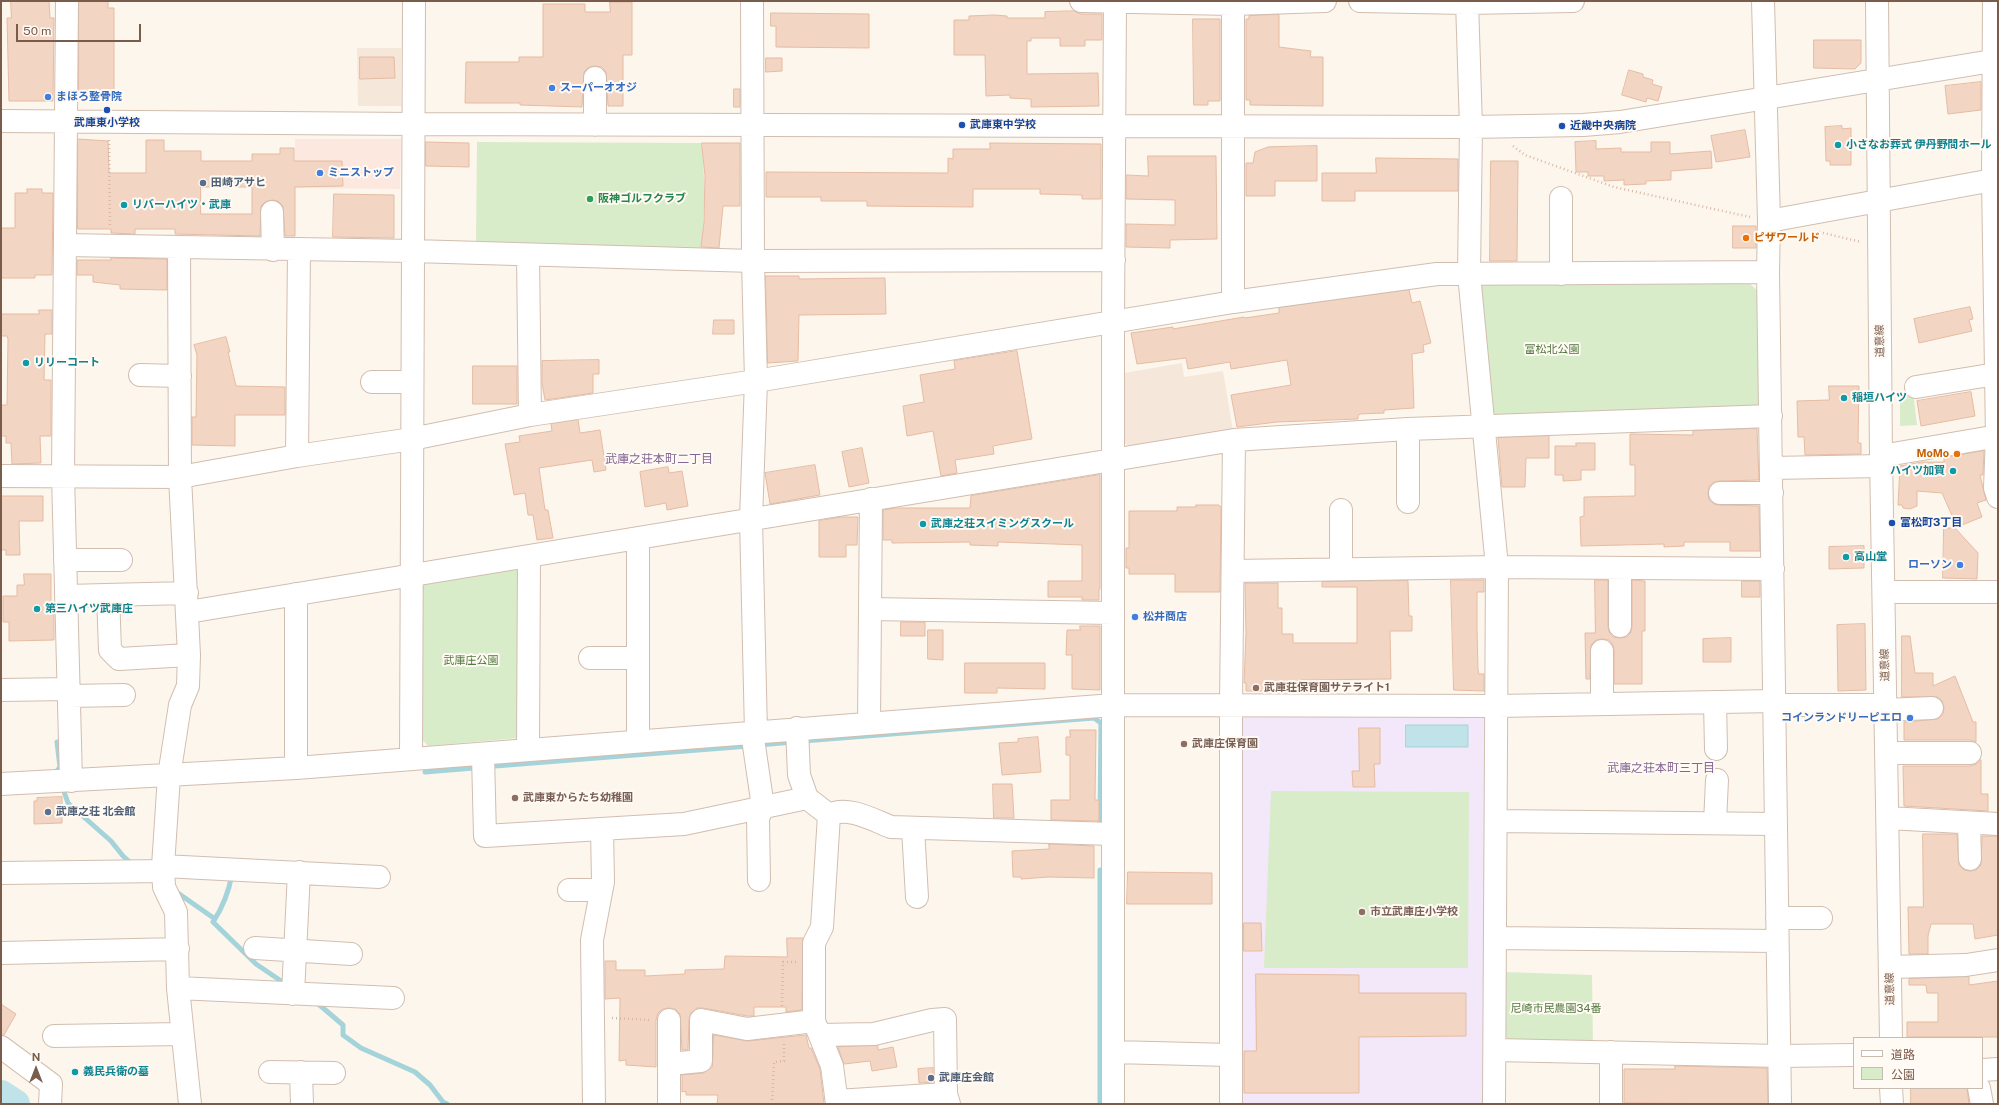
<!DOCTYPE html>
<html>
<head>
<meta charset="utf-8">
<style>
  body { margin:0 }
  #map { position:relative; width:1999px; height:1105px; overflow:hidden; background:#fdf6ec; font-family:"Public Sans","Noto Sans JP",sans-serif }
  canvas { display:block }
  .frame { position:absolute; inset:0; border:2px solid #7a5c4d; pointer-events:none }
  .legend { position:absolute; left:1853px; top:1037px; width:130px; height:52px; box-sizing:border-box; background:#fffaf3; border:1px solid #cabbb1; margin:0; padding:5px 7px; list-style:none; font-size:12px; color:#7a5c4d }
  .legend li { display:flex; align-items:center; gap:8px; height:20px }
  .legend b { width:20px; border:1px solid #cabbb1 }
  .north { position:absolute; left:16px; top:1049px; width:40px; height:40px; -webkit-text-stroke:3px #fffaf3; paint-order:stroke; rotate:0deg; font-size:11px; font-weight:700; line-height:16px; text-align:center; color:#7a5c4d }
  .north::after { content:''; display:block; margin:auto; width:14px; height:18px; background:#7a5c4d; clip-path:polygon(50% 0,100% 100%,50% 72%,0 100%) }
  .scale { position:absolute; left:16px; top:24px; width:125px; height:18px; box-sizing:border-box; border:2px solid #7a5c4d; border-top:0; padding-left:5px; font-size:12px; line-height:14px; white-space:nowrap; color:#7a5c4d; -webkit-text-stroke:3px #fffaf3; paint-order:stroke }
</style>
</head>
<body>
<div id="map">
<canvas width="1999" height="1105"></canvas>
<div class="frame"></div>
<ul class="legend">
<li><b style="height:5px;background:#fff"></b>道路</li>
<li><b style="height:11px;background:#d8ecc9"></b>公園</li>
</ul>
<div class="north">N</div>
<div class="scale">50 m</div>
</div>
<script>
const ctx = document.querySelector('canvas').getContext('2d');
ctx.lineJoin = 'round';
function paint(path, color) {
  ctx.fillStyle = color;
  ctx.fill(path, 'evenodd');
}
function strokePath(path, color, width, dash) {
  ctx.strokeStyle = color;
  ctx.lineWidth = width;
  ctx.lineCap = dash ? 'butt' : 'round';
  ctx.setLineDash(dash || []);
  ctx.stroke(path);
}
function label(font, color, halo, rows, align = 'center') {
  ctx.font = font + ' "Public Sans","Noto Sans JP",sans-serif';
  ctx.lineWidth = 4;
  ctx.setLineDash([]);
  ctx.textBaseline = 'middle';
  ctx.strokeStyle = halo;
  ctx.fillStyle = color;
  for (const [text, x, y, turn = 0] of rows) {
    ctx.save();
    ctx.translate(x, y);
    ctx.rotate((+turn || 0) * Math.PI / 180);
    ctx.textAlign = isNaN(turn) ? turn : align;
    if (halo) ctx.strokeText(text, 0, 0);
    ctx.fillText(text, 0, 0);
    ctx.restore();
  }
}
const residential = new Path2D(`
  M357 48H401V106H358Z
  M1182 363 1184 377 1223 371 1233 431 1131 447 1122 442 1124 373Z`);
const commercial = new Path2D(`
  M295 139H401L400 189 295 188Z`);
const education = new Path2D(`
  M1246 714 1486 715 1484 1104H1236L1240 721Z`);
const green = new Path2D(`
  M477 142 702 143C705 179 705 213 701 249L476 243Z
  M1486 282 1749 283 1760 293 1764 402 1756 411 1497 420 1489 413 1477 290Z
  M1913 391 1917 425 1900 426V393Z
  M517 567 523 571 518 738 428 746 421 738 419 589 427 580Z
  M1271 791 1469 792 1468 968H1264Z
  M1505 972 1592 975 1593 1045 1513 1044 1504 1035Z`);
const water = new Path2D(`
  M1406 725H1468V747H1406Z`);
const stream = new Path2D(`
  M803 741 1094 718 1101 723 1100 825
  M57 742 60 767 57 771 59 776
  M759 745 793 742
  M495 766 749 746
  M425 772 474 768
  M62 786 68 803 111 841 123 856 132 864
  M232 874C229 891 223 907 213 922L256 964 287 985
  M175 891 215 919
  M316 1002 343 1025V1035L361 1048 415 1072 430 1085 443 1102 447 1104
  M1100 1104V870`);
const river = new Path2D(`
  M1 1095 15 1104`);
const building = new Path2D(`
  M11 1H49L50 18H54L53 101H9L7 18H11Z
  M79 1H108V8H114V99H79Z
  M610 2H632V55H623V106H608L606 72 602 67 595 66 589 67 584 72 582 107 520 105V103H465L466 62H519V57H543V4H585V12H610Z
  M1074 11 1081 14H1102V40H1085V46H1060V38H1031V41H1027V74L1098 73 1099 106 1031 107V99L1010 98V95L986 96 985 55H954V20H969V16L994 15 1007 16V18H1045V12Z
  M771 13 869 14V48L776 47V26H771Z
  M1279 15V47L1311 51 1310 57H1323V106L1250 105V100H1246V19H1249V16Z
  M1193 19H1220V101H1208V105H1194Z
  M1814 40H1861V63L1855 69 1814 68Z
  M360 57H394L395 78 360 79Z
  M766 58H782V71L766 72Z
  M1629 70 1643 74V77L1653 80 1652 84 1662 87 1658 101 1647 98 1646 102 1622 95Z
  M1981 82V110L1948 114 1945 86Z
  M734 89H740V107H734Z
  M1842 126V129L1851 128V165H1830V161H1826L1825 127Z
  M1745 130 1750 157 1716 162 1711 136Z
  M78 139 108 141 109 173H146V140H164V151H201V161H252V154H280V148H294V161H342L343 186 295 187V236H285L283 206 278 201 272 200 265 202 261 206 260 236 175 234V229H135V234L111 233V229H78ZM201 187H252V214H201Z
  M1596 141V149L1621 148V152H1651V142H1670V154L1711 151 1712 168 1671 171V180L1646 181V184L1624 185V180L1604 181V176H1588V172H1576L1575 142Z
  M426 142 469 143V167L426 166Z
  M702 143H740V206H723L719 248 701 247 704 222 705 176Z
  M990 143 1101 144V199H1082V195L1040 194V189H973V207L867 206V201H821V197H766V172L948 173V158L953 159V149H990Z
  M1317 146V181H1275V196H1246V163H1253L1255 152 1268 147Z
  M1148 156H1216L1217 239 1170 240V248L1126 247V224L1175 225V200L1126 199V175L1148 176Z
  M1376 158 1458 159V191H1355V201H1322V173H1376Z
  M1491 161H1518L1517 261H1490Z
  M27 189H42V193H53L52 275H35V278H1V228H15V193H27Z
  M334 194 394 195V238L333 237Z
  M1733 226H1756V248H1733Z
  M111 258 167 259V290L120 289V285L93 282V275H77V260H111Z
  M766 276H799V279L885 278 886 314 799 315 798 361 768 363Z
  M1409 290 1412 303 1420 301 1431 343 1423 345 1424 352 1412 354 1414 408 1384 410V413L1360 414 1358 416V419L1277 422 1237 427 1231 395 1291 385 1287 360 1231 369 1230 362 1188 369 1186 358 1137 364 1131 333 1173 327V329L1244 317 1245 318 1279 313V308Z
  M1970 307 1973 319 1969 320 1972 331 1919 343 1914 319Z
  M39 310H52V334H45L44 380H51V436H40L41 463 12 464 11 443H6V436H1V405H7L8 339 7 336H1V314H39Z
  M714 320H734V334H713Z
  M226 337 230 352H228L236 386 285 387V415H235V446L192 445V417H196L197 355 194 345Z
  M1017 351 1032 439 993 446 994 454 955 460 957 473 941 476 933 431 907 436 903 406 924 402 920 375 955 369 954 361Z
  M599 360V374H593V393L545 400 542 383V361Z
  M473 366H517V404H473Z
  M1829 386H1859L1858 443H1861V454L1805 455 1804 437H1798L1797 401 1829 400Z
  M1971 392 1975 416 1921 426 1917 401Z
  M578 420 580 433 600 430 606 470 594 472 592 460 539 468 545 510H548L553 538 537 540 533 515H528L525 493 514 495 505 444 520 442 519 436 552 431 551 424Z
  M1757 429 1759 480 1720 481 1714 482 1709 486 1708 493 1709 500 1714 504 1720 505 1759 506 1760 551H1730V542H1684V546L1664 547V544L1581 546 1580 517 1584 516V497L1635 496V465H1630V434L1693 435V431Z
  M1549 436V458H1526L1525 487H1502L1498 438Z
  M1576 443H1595V470H1581V480L1563 481V475H1555V446H1576Z
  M862 448 869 483 849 487 842 452Z
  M1984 451 1983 475H1980L1986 500 1977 503 1982 517 1957 527 1942 493 1917 491V506L1910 509 1903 508 1902 505H1898L1900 466 1922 462H1944V458Z
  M815 465 820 495 770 504 765 473Z
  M668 467 669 473 682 471 688 506 667 510 666 503 645 507 640 472Z
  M1100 475V589H1099V600H1082V597H1048V581H1082V545L998 542V546L970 545V542L892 543V540H883V510L895 508H970L971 496Z
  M1 496H43V521H19L20 555H6V550H1Z
  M1196 505H1219L1221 507 1220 592H1175V574H1129V568H1126V548H1129V511H1177V507H1196Z
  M842 517H858L857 545H846V557H819V521Z
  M1944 528H1955L1978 553 1977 579 1943 578Z
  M1864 546V568L1829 569V547Z
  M24 574H51V614H54V640L9 641V622H3V596H17V585H24Z
  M1451 580H1484V592H1477V629L1478 670 1479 674H1484V691L1454 690Z
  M1595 580H1608V626L1609 632 1613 637 1620 638 1627 637 1631 632 1632 626V580L1645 581V631H1642V684H1614V651L1613 645 1609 640 1602 639 1596 640 1591 645 1590 679H1586L1585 633H1595Z
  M1408 581 1409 616H1412V631H1390L1391 679 1299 680V684H1294V691H1246V683H1244L1246 634 1245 583H1278V608H1282V634H1293V643H1357V587H1322V582Z
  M1742 581H1760V597H1742Z
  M901 622H925V636H901Z
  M1865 624 1866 690 1838 691 1837 625Z
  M1080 626H1100V690L1072 689V655H1066L1067 630H1080Z
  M928 630H943V660L928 659Z
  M1902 636H1910L1915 673H1933V686L1955 676 1973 722H1976V742L1970 740H1904V722L1938 719 1943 714 1944 708 1942 701 1937 697H1902Z
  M1731 638V662H1703V639Z
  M965 663H1045V689L997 688V693H965Z
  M1359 728H1380V764H1374L1375 787H1353L1352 771H1359Z
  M1070 730H1096L1095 800H1099V821L1051 820V800H1070V755H1066V737H1070Z
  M1038 737 1041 772 1002 775 999 743 1018 742V739Z
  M1981 760V794H1988V811L1904 806 1903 766H1970L1976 764Z
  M993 784H1012L1014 818H994Z
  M62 797V823L34 824V801H37V798Z
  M1923 834H1957L1959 865 1964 870 1970 871 1976 870 1981 865 1982 836H1998V935L1975 939 1973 924H1931L1928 936V954H1909L1908 907H1923Z
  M1049 844 1094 846V878L1049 877 1021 879V877H1013L1012 851 1049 849Z
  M1128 872 1212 873V904H1127Z
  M1244 923H1261L1262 951H1244Z
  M787 938H803L802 1010 786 1012V1007H754V1016H747L703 1008H697L691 1013 689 1020 688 1050H682L680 1014 675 1009 669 1008 663 1009 658 1013 656 1020V1067L626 1065V1060L619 1061 620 998 605 999V961H616V970H645V976L685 974V970L724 969 725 956 787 957Z
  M1256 974 1359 975V993H1466V1036L1359 1037V1093H1244V1051H1256Z
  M1969 977V985L1998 981V1037H1907V1022H1938V993H1927L1926 985H1909V979Z
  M1 1004 16 1014 4 1035H1Z
  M714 1035 748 1041 806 1035 809 1048H811L820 1069 824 1104H717L718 1095H686V1091L682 1092V1075L703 1073 712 1067Z
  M878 1046V1050L893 1047 897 1067 872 1071 870 1061 844 1064 838 1047Z
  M1675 1066 1767 1068 1768 1104 1624 1103V1069H1675Z
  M933 1068V1082L919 1083 918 1069Z
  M1911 1088H1967L1969 1104H1911Z`);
const path = new Path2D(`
  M109 140 110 227
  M1513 146 1525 155 1614 187 1750 217
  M1819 232 1861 242
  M782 1006 783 962H796
  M612 1018 651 1020
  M772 1104 774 1062 784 1061V1043`);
const minor = new Path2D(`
  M67 1 63 475 71 781
  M752 1 753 261 756 381 751 519 756 732
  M1081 1 1233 4 1325 1
  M1360 1 1467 3 1573 1
  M1467 1 1471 127 1469 274 1497 567 1494 1104
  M1763 1 1769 221 1768 272 1780 1104
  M1877 1 1881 456 1891 1038
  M1994 1 1993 179 1997 436 1995 488 1998 497
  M595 78V125
  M1 121 415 124 1471 127 1583 125 1620 122 1998 60
  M272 212 273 250
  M1769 221 1998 179
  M65 245 413 251 753 261 1114 260
  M179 247 180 477 189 655 188 686 180 705 169 776 163 866 164 887 176 912 178 988 190 1104
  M528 255 530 415
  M1561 274V198
  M1233 302V1
  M140 375 180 376
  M372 382H412
  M1916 387 1996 374
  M1408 429V502
  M297 456 299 250
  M1881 456 1998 436
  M1771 468 1881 466
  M1 476 180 477 297 456 412 439 530 415 756 381 1233 302 1437 274 1768 272
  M1720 493H1772
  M1341 510V569
  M638 538V741
  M65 560H121
  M1233 571 1497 567 1773 569
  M1884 592H1998
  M296 594V768
  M108 595 110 650 119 659 189 655
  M66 596 187 593
  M870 609 1113 613
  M188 612 1234 440 1408 429 1771 416
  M1620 626V568
  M1602 651V704
  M590 658H638
  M1 690 68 689
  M68 696 124 695
  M1715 702 1716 749
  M1775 705H1885
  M1885 710 1932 708
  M869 723 871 499
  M797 728 799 775 807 798 829 815 822 927 814 943V1021L832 1066 837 1104
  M752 732 763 807 758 818 759 880
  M528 750 529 557
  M1886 753H1970
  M483 755 485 836 684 824 807 798
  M411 759 414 1
  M1 784 296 768 1113 705 1497 706 1775 701
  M829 815C847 805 873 820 891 827L1113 834
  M1888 818 1998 824
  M1496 821 1776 824
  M1715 823 1717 780
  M1969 823 1970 859
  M913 828 917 897
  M163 866 379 877
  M1 873 163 871
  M569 890H601
  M1777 918H1821
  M1495 938 1777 941
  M255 948 351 954
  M1 953 178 949
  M1890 967 1966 965 1998 960
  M178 988 393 998
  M293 994 299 872
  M669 1020V1064
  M820 1035 874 1034 932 1020 945 1019 946 1094 949 1104
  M54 1036 182 1034
  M1 1047 51 1084 50 1104
  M1495 1050 1781 1056 1854 1055
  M1113 1052 1231 1055
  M1982 1070 1998 1069
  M270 1072 334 1073
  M301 1072 302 1104
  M1891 1088 1892 1104
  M1979 1088 1982 1104
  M837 1101 946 1094
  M594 1104 592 940 603 882 602 829
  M669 1104V1064L701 1061V1020L747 1029 814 1021
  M1113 1104V322L1115 2
  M1231 1104V706L1234 440
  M1611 1104V1052`);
const markers = [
  [552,88,4,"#3f7fe0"],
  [48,97,4,"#3f7fe0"],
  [107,110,4,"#1a4fb4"],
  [962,125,4,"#1a4fb4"],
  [1562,126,4,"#1a4fb4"],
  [1838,145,4,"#0f9aa8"],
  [320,173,4,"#3f7fe0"],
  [203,183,4,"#5c6f8a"],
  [590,199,4,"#2e9e5b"],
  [124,205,4,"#0f9aa8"],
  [1746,238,4,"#e8710a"],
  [26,363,4,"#0f9aa8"],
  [1844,398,4,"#0f9aa8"],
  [1957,454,4,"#e8710a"],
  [1953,471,4,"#0f9aa8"],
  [1892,523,4,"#1a4fb4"],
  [923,524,4,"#0f9aa8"],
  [1846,557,4,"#0f9aa8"],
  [1960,565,4,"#3f7fe0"],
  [37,609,4,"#0f9aa8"],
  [1135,617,4,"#3f7fe0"],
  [1256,688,4,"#8d6e63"],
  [1910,718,4,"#3f7fe0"],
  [1184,744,4,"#8d6e63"],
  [515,798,4,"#8d6e63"],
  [48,812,4,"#5c6f8a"],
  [1362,912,4,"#8d6e63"],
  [75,1072,4,"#0f9aa8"],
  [931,1078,4,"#5c6f8a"]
];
const shopNames = [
  ["スーパーオオジ",560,88],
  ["まほろ整骨院",56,97],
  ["ミニストップ",328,173],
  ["ローソン",1952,565,"right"],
  ["松井商店",1143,617],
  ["コインランドリーピエロ",1902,718,"right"]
];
const transitNames = [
  ["武庫東小学校",107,123,"center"],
  ["武庫東中学校",970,125],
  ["近畿中央病院",1570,126],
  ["富松町3丁目",1900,523]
];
const cultureNames = [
  ["小さなお葬式 伊丹野間ホール",1846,145],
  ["リバーハイツ・武庫",132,205],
  ["リリーコート",34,363],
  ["稲垣ハイツ",1852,398],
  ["ハイツ加賀",1945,471,"right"],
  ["武庫之荘スイミングスクール",931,524],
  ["高山堂",1854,557],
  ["第三ハイツ武庫庄",45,609],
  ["義民兵衛の墓",83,1072]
];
const serviceNames = [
  ["田崎アサヒ",211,183],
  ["武庫之荘 北会館",56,812],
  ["武庫庄会館",939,1078]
];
const leisureNames = [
  ["阪神ゴルフクラブ",598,199]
];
const foodNames = [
  ["ピザワールド",1754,238],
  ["MoMo",1949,454,"right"]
];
const streetNames = [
  ["道意線",1880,341,-91],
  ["道意線",1885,665,-91],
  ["道意線",1890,989,-91]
];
const parkNames = [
  ["富松北公園",1552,350],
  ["武庫庄公園",471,661],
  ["尼崎市民農園34番",1556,1009]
];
const educationNames = [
  ["武庫荘保育園サテライト1",1264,688],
  ["武庫庄保育園",1192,744],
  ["武庫東からたち幼稚園",523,798],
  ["市立武庫庄小学校",1370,912]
];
const neighbourhoodNames = [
  ["武庫之荘本町二丁目",659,459],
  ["武庫之荘本町三丁目",1661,768]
];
paint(residential, '#f5e8da');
paint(commercial, '#fde8e0');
paint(education, '#f3e8fa');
paint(green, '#d8ecc9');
paint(water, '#bfe3e8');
strokePath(water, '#a5d3da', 1);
strokePath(stream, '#a5d3da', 5);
strokePath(river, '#bfe3e8', 30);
paint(building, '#f3d5c3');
strokePath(building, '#e6bba3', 1);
strokePath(minor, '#d1beb0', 24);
strokePath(path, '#d9b8a5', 2.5, [1, 3]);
strokePath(minor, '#fff', 22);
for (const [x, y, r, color] of markers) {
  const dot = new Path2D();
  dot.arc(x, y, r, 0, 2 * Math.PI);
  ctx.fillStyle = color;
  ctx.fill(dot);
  strokePath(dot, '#fffaf3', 1.5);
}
label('bold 11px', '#366cbe', '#fffaf3', shopNames, 'left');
label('bold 11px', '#164399', '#fffaf3', transitNames, 'left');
label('bold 11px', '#0d838f', '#fffaf3', cultureNames, 'left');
label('bold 11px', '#4e5e75', '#fffaf3', serviceNames, 'left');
label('bold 11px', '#27864d', '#fffaf3', leisureNames, 'left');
label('bold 11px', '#c56008', '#fffaf3', foodNames, 'left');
label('11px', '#7a5c4d', '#fffaf3', streetNames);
label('11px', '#537a41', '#fffaf3', parkNames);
label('bold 11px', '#785e54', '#fffaf3', educationNames, 'left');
label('12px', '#846695', '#fffaf3', neighbourhoodNames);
</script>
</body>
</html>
